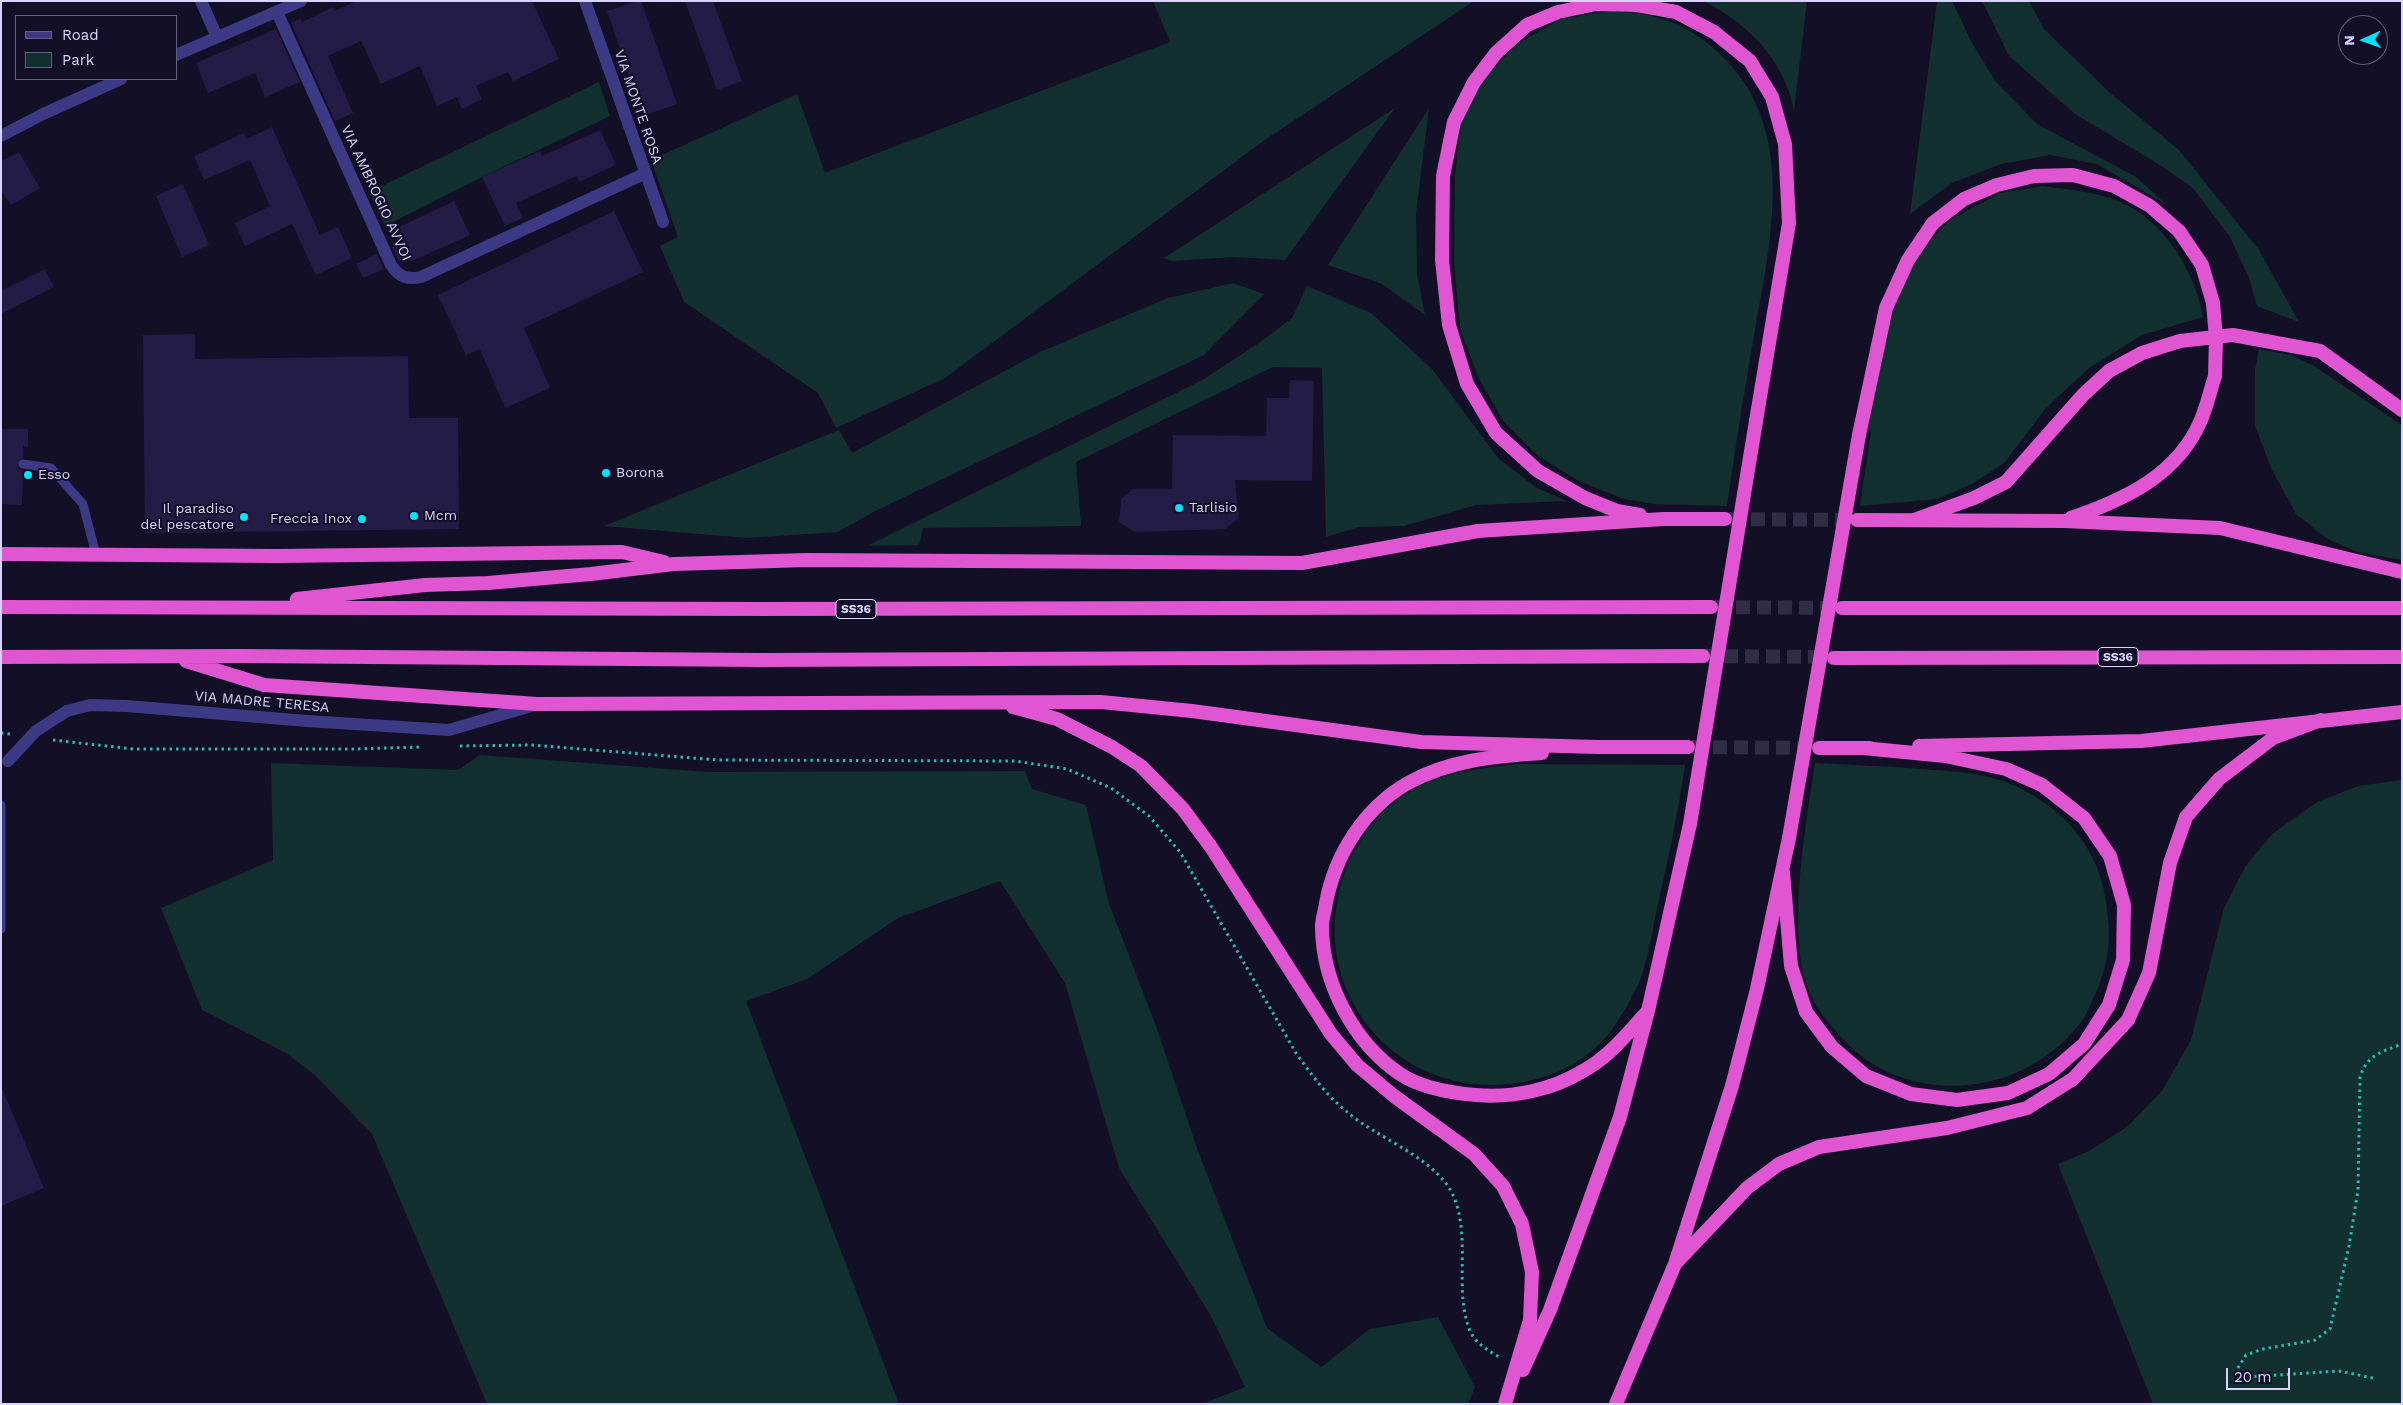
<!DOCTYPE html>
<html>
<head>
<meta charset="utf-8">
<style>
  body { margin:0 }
  #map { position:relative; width:2403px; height:1405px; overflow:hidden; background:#130f26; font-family:"Work Sans",sans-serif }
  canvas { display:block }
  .frame { position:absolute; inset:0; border:2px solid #d9d4ff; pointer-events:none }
  .legend { position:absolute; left:15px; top:15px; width:162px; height:65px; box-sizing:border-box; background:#130f26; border:1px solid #625e7d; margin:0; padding:6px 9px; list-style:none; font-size:15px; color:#d9d4ff }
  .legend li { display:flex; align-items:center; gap:10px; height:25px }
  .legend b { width:25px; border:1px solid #625e7d }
  .north { position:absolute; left:2338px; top:15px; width:50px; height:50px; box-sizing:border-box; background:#130f26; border:1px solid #625e7d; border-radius:50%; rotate:268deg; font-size:14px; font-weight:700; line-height:20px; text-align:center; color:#d9d4ff }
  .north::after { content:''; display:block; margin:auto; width:18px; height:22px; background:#00e5ff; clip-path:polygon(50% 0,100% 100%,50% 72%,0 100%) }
  .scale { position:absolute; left:2226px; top:1368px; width:64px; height:22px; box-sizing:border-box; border:2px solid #d9d4ff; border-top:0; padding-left:6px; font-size:15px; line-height:18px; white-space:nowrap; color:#d9d4ff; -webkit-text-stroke:4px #130f26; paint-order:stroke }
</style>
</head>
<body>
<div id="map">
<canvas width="2403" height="1405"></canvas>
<div class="frame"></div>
<ul class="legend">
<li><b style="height:6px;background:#3d3a85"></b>Road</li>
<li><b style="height:14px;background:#12302f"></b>Park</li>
</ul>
<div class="north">N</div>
<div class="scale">20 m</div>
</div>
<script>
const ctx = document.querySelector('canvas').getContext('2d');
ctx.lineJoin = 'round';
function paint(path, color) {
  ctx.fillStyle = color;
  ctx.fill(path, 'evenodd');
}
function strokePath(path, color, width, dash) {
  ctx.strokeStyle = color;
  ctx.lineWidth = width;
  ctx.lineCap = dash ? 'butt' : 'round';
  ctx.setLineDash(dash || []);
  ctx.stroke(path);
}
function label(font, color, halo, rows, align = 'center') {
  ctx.font = font + ' "Work Sans",sans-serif';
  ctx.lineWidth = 4;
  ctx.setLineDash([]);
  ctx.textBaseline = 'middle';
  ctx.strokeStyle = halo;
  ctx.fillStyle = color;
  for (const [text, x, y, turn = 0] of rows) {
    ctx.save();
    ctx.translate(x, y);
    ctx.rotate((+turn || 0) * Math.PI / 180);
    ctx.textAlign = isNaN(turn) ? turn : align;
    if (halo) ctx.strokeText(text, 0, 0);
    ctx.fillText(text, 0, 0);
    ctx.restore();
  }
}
const green = new Path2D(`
  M1153 1H1474L1266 139 945 378 836 428 818 393 684 302 660 246 678 237 651 160 797 94 825 173 1170 42Z
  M1703 1H1807L1794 111C1785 61 1748 23 1703 1Z
  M1937 1H1952L1972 43 1996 82 2037 124 2136 177 2167 205 2097 164 2050 155 2001 164 1952 183 1910 214Z
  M1982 1H2029L2044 29 2109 92 2179 150 2259 250 2299 322 2257 306 2249 278 2230 237 2193 188 2160 165 2075 114 2009 56Z
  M1611 11C1626 13 1644 13 1659 18 1683 24 1706 40 1723 57 1797 130 1771 239 1755 330 1745 388 1735 447 1727 506L1655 504 1624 499 1577 480 1537 455 1504 422 1479 379 1460 329 1454 261 1455 174 1461 124 1483 79 1518 43 1562 19Z
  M599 82 610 116 482 177 385 226 369 192Z
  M1395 108 1285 260 1233 257 1173 261 1164 258Z
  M1429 108 1416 213 1417 275 1425 315 1382 284 1328 265Z
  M2043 186C2070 190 2100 192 2125 204 2167 225 2195 273 2203 317L2142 335 2089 368 2046 408 2004 463 1972 484 1937 499 1860 506 1871 431 1866 430 1878 362 1893 312 1908 274 1922 249 1950 220 2000 193Z
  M1233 283 1264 294 1204 355 875 511 838 532 747 538 604 526 839 430 852 453 1040 352 1168 298Z
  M1307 286 1371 313 1432 369 1498 458 1537 488 1567 501 1476 505 1404 526 1359 527 1326 537 1322 368 1273 367 1076 462 1081 526 923 528 919 545 867 546 1204 379 1259 343 1292 318Z
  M2259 349 2291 355 2314 366 2402 425V560L2357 552 2326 538 2296 514 2272 470 2255 426V370Z
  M480 755 708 772 1025 771 1032 789 1086 805 1109 904 1156 1026 1199 1154 1267 1328 1321 1367 1370 1329 1438 1317 1475 1387 1468 1404H1202L1245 1387 1211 1316 1119 1168 1065 983 1000 881 898 918 807 979 746 1001 899 1404H487L372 1134 316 1076 286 1053 202 1010 161 908 273 860 271 763 458 770Z
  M1815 763C1850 765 1885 766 1920 769 1950 771 1979 772 2008 783 2057 803 2097 843 2105 897 2112 936 2110 963 2093 999 2089 1007 2086 1016 2081 1022 2023 1100 1903 1109 1839 1035 1824 1018 1810 1000 1804 977 1789 918 1806 824 1815 763Z
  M1519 764 1685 765C1678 813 1668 861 1657 908 1652 931 1649 956 1641 977 1636 991 1627 1006 1619 1019 1600 1052 1564 1074 1528 1081 1411 1107 1310 1005 1340 888 1349 855 1367 824 1395 802 1430 774 1476 768 1519 764Z
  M2402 780V1404H2153L2058 1164 2089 1151 2127 1127 2162 1091 2191 1040 2224 908 2245 867 2272 834 2317 802 2358 786Z`);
const building = new Path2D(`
  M356 1H532L559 59 513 81 508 72 476 86 482 99 462 109 457 97 437 106 420 66 381 84 361 41 328 56 353 113 335 121 291 23 301 18 302 22 333 7 335 11Z
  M637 1H641L677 104 643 116 607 11Z
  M685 1H713L742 81 717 90Z
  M276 29 300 82 265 97 255 73 208 93 196 63Z
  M272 127 320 235 338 227 352 258 316 275 292 224 245 246 235 223 270 206 250 160 204 180 194 156 244 133 247 139Z
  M600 130 616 165 579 182 577 176 516 203 523 218 505 226 482 177 540 151 542 156Z
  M19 152 40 188 11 205 1 191V161Z
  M183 184 209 245 182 257 156 196Z
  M454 201 470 235 410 262 408 257 399 262 392 247 401 243 395 229Z
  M614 211 643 272 524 328 550 388 505 408 480 349 466 355 438 295Z
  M377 254 384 269 363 278 356 264Z
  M45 269 54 287 1 314V291Z
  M195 334V359L408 356 409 418H458L459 529 145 533 143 335Z
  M1290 380 1314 381 1312 481 1235 480 1239 518 1225 529 1135 532 1119 522 1121 499 1133 489H1172L1173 435 1266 436 1267 398H1289Z
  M1 429H28V447L23 446V458L17 464 19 469 23 470 22 505 1 504Z
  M1 1086 44 1188 1 1206Z`);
const trunkTunnel = new Path2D(`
  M1730 519 1856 520
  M1715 607 1841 608
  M1703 656 1832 657
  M1692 747 1815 748`);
const path = new Path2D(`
  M1 733 11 734
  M53 740 133 749H354L422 747
  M460 746 531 745 718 760 1015 761 1067 769 1111 788 1149 816 1180 852 1296 1053C1311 1074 1326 1095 1346 1111 1376 1138 1435 1157 1453 1195 1472 1238 1453 1289 1470 1331 1476 1344 1489 1351 1501 1358
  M2373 1378 2339 1371 2247 1377 2236 1371 2246 1355 2263 1349 2315 1340 2330 1329 2349 1246 2358 1190 2360 1077C2367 1055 2381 1052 2402 1044`);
const service = new Path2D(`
  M23 464 51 468 83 504 96 555
  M1 805V929`);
const minor = new Path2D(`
  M201 1 217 37
  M585 1 663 222
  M277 12 391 265C399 277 407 280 421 277L646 173
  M67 711 90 705 127 706 307 721 449 730 535 705`);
const tertiary = new Path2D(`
  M176 55 301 1
  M1 136 43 114 121 79`);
const trunk = new Path2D(`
  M1859 435 1886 308 1908 260 1933 223 1964 199 1997 185 2034 176 2073 175 2114 186 2150 206 2179 231 2202 265 2213 303
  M1640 515 1617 511 1585 498 1538 471 1496 433 1467 384 1449 325 1442 260 1443 176 1454 122 1474 82 1496 53 1527 25 1558 12 1596 4 1637 5 1676 12 1714 32 1750 61 1772 97 1785 144 1789 223 1756 421
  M2071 518C2124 500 2178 475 2201 420 2207 406 2210 391 2215 376
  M1857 520 2064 521 2220 528 2402 572
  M1914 520 1974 498 2006 482 2083 395 2109 371 2142 353 2180 341 2233 335 2320 351 2402 410
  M1 554 277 556 622 552 664 562
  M297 599 425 585 488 583 591 574 674 564 807 560 1302 563 1478 531 1663 519H1725
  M1 607 764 609 1711 607
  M1842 608H2402
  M1 657 238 656 761 660 1703 656
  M1834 658 2402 657
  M186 661 264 685 537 704 1101 702 1192 711 1421 742 1597 747H1688
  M1013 707 1057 719 1112 747 1141 766 1183 809 1211 847 1331 1034 1357 1065 1394 1096 1474 1154 1503 1186 1522 1224 1532 1272 1530 1320 1505 1404
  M1919 746 2141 741 2402 712
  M1819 748H1870
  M1542 753C1496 756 1449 760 1408 783 1364 808 1335 855 1326 903 1325 911 1322 919 1322 926 1322 982 1353 1042 1400 1074 1421 1088 1451 1093 1476 1095 1513 1098 1552 1090 1583 1071 1609 1057 1628 1033 1648 1011
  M1783 872 1791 966 1806 1012 1832 1047 1866 1076 1911 1094 1957 1100 2008 1093 2049 1074 2084 1044 2109 1005 2123 960 2124 905 2110 856 2084 818 2042 785 2006 769 1945 756 1863 748
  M1675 1264 1747 1188 1779 1164 1819 1147 1947 1128 2027 1108 2073 1079 2128 1020 2149 973 2170 863 2186 817 2219 779 2273 738 2321 720
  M1523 1370 1550 1310 1620 1117 1648 1011 1690 824
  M1616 1404 1675 1264 1732 1086 1757 989 1789 838`);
const minorBridge = new Path2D(`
  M8 761 36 731 67 711`);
const trunkBridge = new Path2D(`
  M2213 303 2216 338 2215 376
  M1690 824 1756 421
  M1789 838 1859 435`);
const markers = [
  [606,473,5,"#00e5ff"],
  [28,475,5,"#00e5ff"],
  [1179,508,5,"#00e5ff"],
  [414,516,5,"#00e5ff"],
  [244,517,5,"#00e5ff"],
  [362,519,5,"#00e5ff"]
];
const shields = [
  [856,609,40],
  [2118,657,40]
];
const shieldNames = [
  ["SS36",856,609],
  ["SS36",2118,657]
];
const streetNames = [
  ["VIA MONTE ROSA",638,107,71],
  ["VIA AMBROGIO AVVOI",376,193,65],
  ["VIA MADRE TERESA",262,702,5]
];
const poiNames = [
  ["Borona",616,473],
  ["Esso",38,475],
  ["Tarlisio",1189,508],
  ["Il paradiso",234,509,"right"],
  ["del pescatore",234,525,"right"],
  ["Mcm",424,516],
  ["Freccia Inox",352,519,"right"]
];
paint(green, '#12302f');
paint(building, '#241b47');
strokePath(trunkTunnel, '#312d47', 14, [14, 7]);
strokePath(path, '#2fb8b0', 3, [2.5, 4]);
strokePath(service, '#3d3a85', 9);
strokePath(minor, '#3d3a85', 12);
strokePath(tertiary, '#3d3a85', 12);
strokePath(trunk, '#e055d1', 14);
strokePath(minorBridge, '#3d3a85', 12);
strokePath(trunkBridge, '#e055d1', 14);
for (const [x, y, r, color] of markers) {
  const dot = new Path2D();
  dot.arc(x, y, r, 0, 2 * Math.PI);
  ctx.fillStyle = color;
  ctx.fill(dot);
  strokePath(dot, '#130f26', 2);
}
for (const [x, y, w] of shields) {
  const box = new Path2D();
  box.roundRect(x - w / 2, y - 9.5, w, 19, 4);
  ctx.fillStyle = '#130f26';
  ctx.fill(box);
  strokePath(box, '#d9d4ff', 1);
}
label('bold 12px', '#d9d4ff', null, shieldNames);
label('14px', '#d9d4ff', '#130f26', streetNames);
label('14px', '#d9d4ff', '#130f26', poiNames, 'left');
</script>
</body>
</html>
